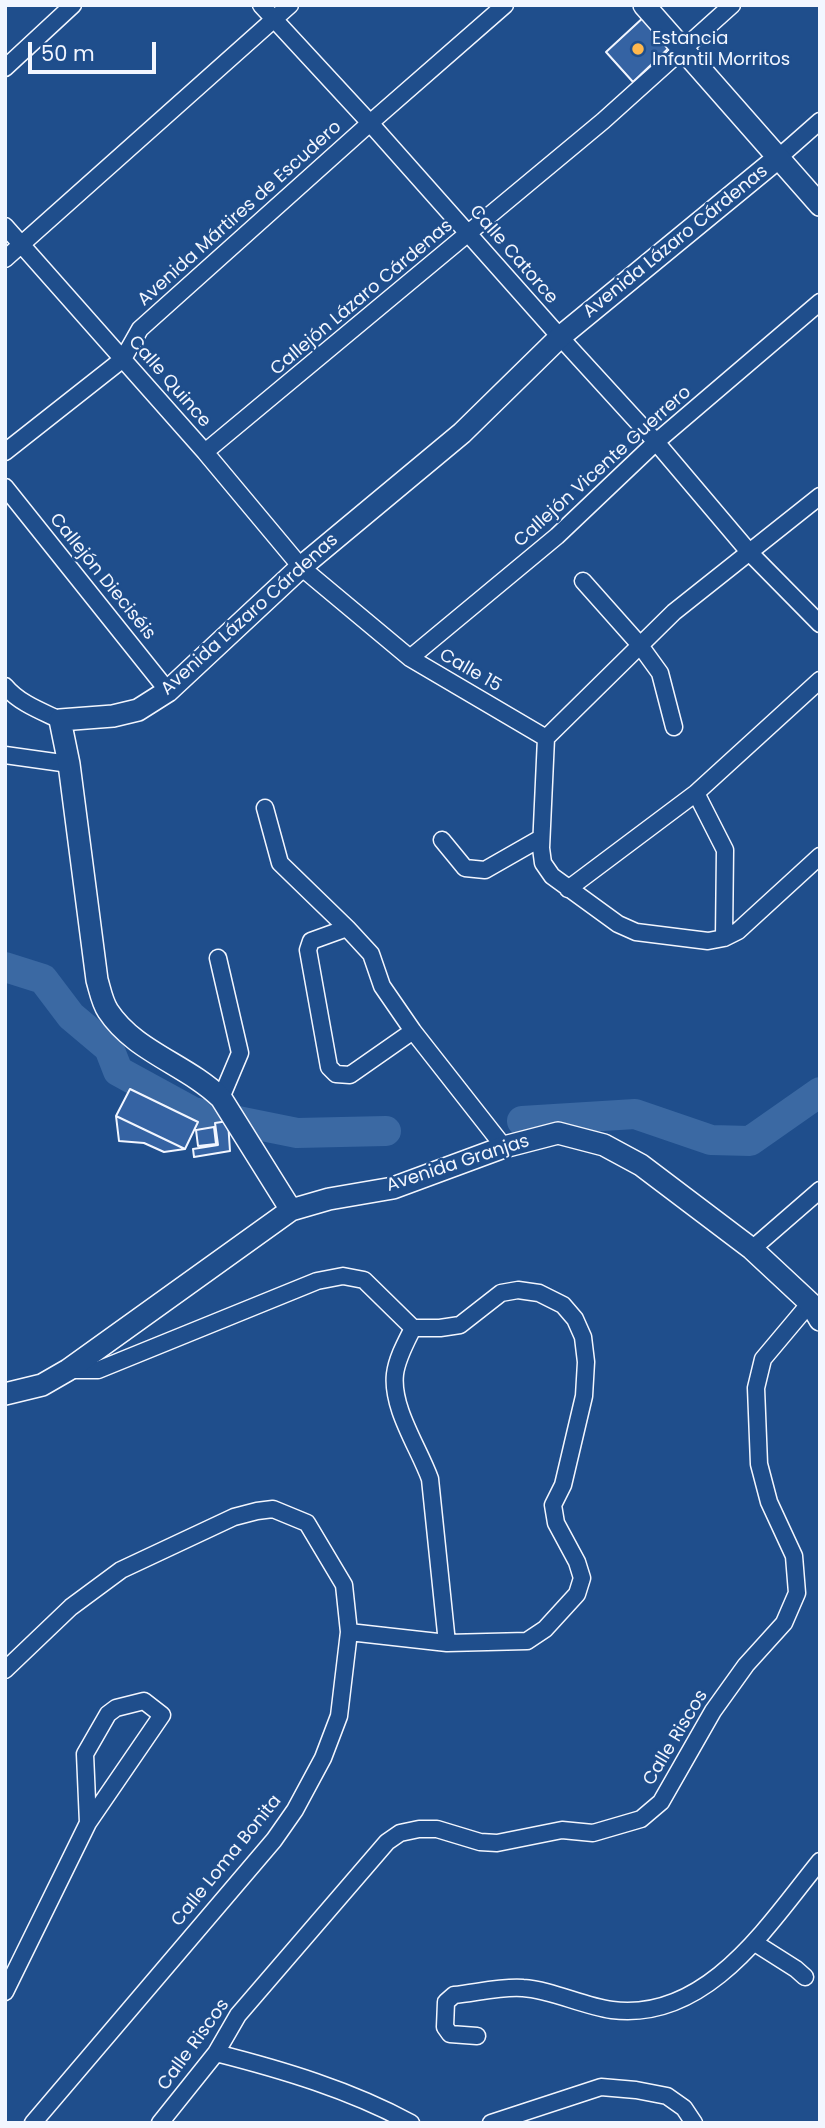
<!DOCTYPE html>
<html>
<head>
<meta charset="utf-8">
<style>
  body { margin:0 }
  #map { position:relative; width:825px; height:2128px; overflow:hidden; background:#1f4e8c; font-family:Poppins,sans-serif }
  canvas { display:block }
  .frame { position:absolute; inset:0; border:7px solid #f2f6ff; pointer-events:none }
  .scale { position:absolute; left:28px; top:42px; width:128px; height:32px; box-sizing:border-box; border:4px solid #f2f6ff; border-top:0; padding-left:9px; font-size:21px; line-height:24px; white-space:nowrap; color:#f2f6ff; -webkit-text-stroke:5px #1f4e8c; paint-order:stroke }
</style>
</head>
<body>
<div id="map">
<canvas width="825" height="2128"></canvas>
<div class="frame"></div>
<div class="scale">50 m</div>
</div>
<script>
const ctx = document.querySelector('canvas').getContext('2d');
ctx.lineJoin = 'round';
function strokePath(path, color, width, dash) {
  ctx.strokeStyle = color;
  ctx.lineWidth = width;
  ctx.lineCap = dash ? 'butt' : 'round';
  ctx.setLineDash(dash || []);
  ctx.stroke(path);
}
function paint(path, color) {
  ctx.fillStyle = color;
  ctx.fill(path, 'evenodd');
}
function label(font, color, halo, rows, align = 'center') {
  ctx.font = font + ' Poppins,sans-serif';
  ctx.lineWidth = 5;
  ctx.setLineDash([]);
  ctx.textBaseline = 'middle';
  ctx.strokeStyle = halo;
  ctx.fillStyle = color;
  for (const [text, x, y, turn = 0] of rows) {
    ctx.save();
    ctx.translate(x, y);
    ctx.rotate((+turn || 0) * Math.PI / 180);
    ctx.textAlign = isNaN(turn) ? turn : align;
    if (halo) ctx.strokeText(text, 0, 0);
    ctx.fillText(text, 0, 0);
    ctx.restore();
  }
}
const river = new Path2D(`
  M5 967 43 979 71 1016 109 1048 118 1071 193 1112 297 1133 386 1131
  M522 1121 635 1114 711 1140 750 1141 820 1092`);
const building = new Path2D(`
  M646 15 673 44 633 82 606 52Z
  M130 1089 198 1122 185 1149 116 1116Z
  M116 1116 185 1149 164 1152 144 1143 119 1141Z
  M228 1121 230 1151 194 1157 193 1149 218 1145 215 1123Z
  M214 1127 216 1144 198 1146 196 1130Z`);
const street = new Path2D(`
  M261 5 370 123 560 337 656 442 750 553 820 624
  M5 68 73 5
  M778 158 820 121
  M5 226 205 452 301 567 410 658 546 738 541 848 543 863 552 876 618 924 636 932 708 941 724 938 738 931 820 856
  M5 259 290 5
  M5 452 123 359 140 329 370 123 505 5
  M205 452 603 121 732 5
  M5 487 168 691
  M583 581 639 644 660 673 674 727
  M410 658 557 536 656 442 820 302
  M5 686C19 703 41 711 60 720
  M546 738 674 612 820 496
  M5 755 69 764
  M696 793 725 850 724 938
  M265 808 280 863 347 928 371 954 382 986 413 1031 504 1147
  M442 840 465 868 485 870 541 838
  M568 889 696 793 820 680
  M347 928 311 941 308 950 329 1067 336 1074 350 1075 413 1031
  M218 958 240 1053 221 1098
  M752 1249 820 1190
  M413 1328C406 1342 397 1358 395 1374 391 1408 419 1448 430 1479L447 1643
  M68 1370H98L317 1281 343 1276 364 1280 413 1328H440L460 1325 501 1293 518 1290 539 1293 563 1305 575 1319 583 1337 586 1362 584 1396 563 1485 553 1505 556 1523 577 1562 582 1578 577 1594 545 1629 527 1641 447 1643 349 1632
  M5 1670 71 1607 121 1570 234 1517 257 1511 273 1509 307 1523 344 1585 349 1632 339 1716 323 1758 295 1810 274 1840 33 2123
  M755 1943 796 1969 805 1977
  M5 1992 88 1823 162 1715 144 1701 116 1708 108 1714 85 1754 88 1823
  M477 2036 450 2034 445 2027 446 2002 454 1995C475 1993 503 1986 523 1988 553 1990 582 2006 612 2010 707 2022 768 1925 820 1861
  M216 2053C283 2070 350 2090 411 2123
  M160 2123 216 2053 238 2015 387 1842 400 1833 419 1829H437L480 1842 497 1843 562 1830 593 1833 641 1819 661 1802 713 1711 746 1665 784 1623 797 1593 794 1556 769 1502 759 1464 756 1388 763 1359 810 1303
  M491 2123 601 2087 636 2090 667 2096 684 2108 694 2123`);
const secondary = new Path2D(`
  M644 5 820 205
  M291 1210 221 1098C186 1064 135 1052 108 1011 102 1002 100 990 97 980L69 764 60 720 113 716 138 710 168 691 301 567 462 433 560 337 778 158
  M5 1394 42 1385 68 1370 291 1210 329 1199 393 1188 504 1147 558 1133 604 1145 641 1165 752 1249 810 1303 820 1320`);
const markers = [
  [638,49,7,"#ffb74d"]
];
const poiNames = [
  ["Estancia",652,39],
  ["Infantil Morritos",652,60]
];
const streetNames = [
  ["Avenida Mártires de Escudero",240,214,-42],
  ["Avenida Lázaro Cárdenas",676,242,-39],
  ["Calle Catorce",513,255,49],
  ["Callejón Lázaro Cárdenas",362,298,-40],
  ["Calle Quince",169,382,49],
  ["Callejón Vicente Guerrero",603,467,-42],
  ["Callejón Dieciséis",102,577,51],
  ["Avenida Lázaro Cárdenas",250,615,-42],
  ["Calle 15",470,671,30],
  ["Avenida Granjas",458,1164,-18],
  ["Calle Riscos",676,1738,-59],
  ["Calle Loma Bonita",227,1861,-51],
  ["Calle Riscos",194,2045,-54]
];
strokePath(river, '#3b69a3', 30);
paint(building, '#3563a3');
strokePath(building, '#f2f6ff', 2);
strokePath(street, '#f2f6ff', 19);
strokePath(secondary, '#f2f6ff', 24);
strokePath(street, '#1f4e8c', 16);
strokePath(secondary, '#1f4e8c', 21);
for (const [x, y, r, color] of markers) {
  const dot = new Path2D();
  dot.arc(x, y, r, 0, 2 * Math.PI);
  ctx.fillStyle = color;
  ctx.fill(dot);
  strokePath(dot, '#1f4e8c', 2.5);
}
label('18px', '#f2f6ff', '#1f4e8c', poiNames, 'left');
label('18px', '#f2f6ff', '#1f4e8c', streetNames);
</script>
</body>
</html>
